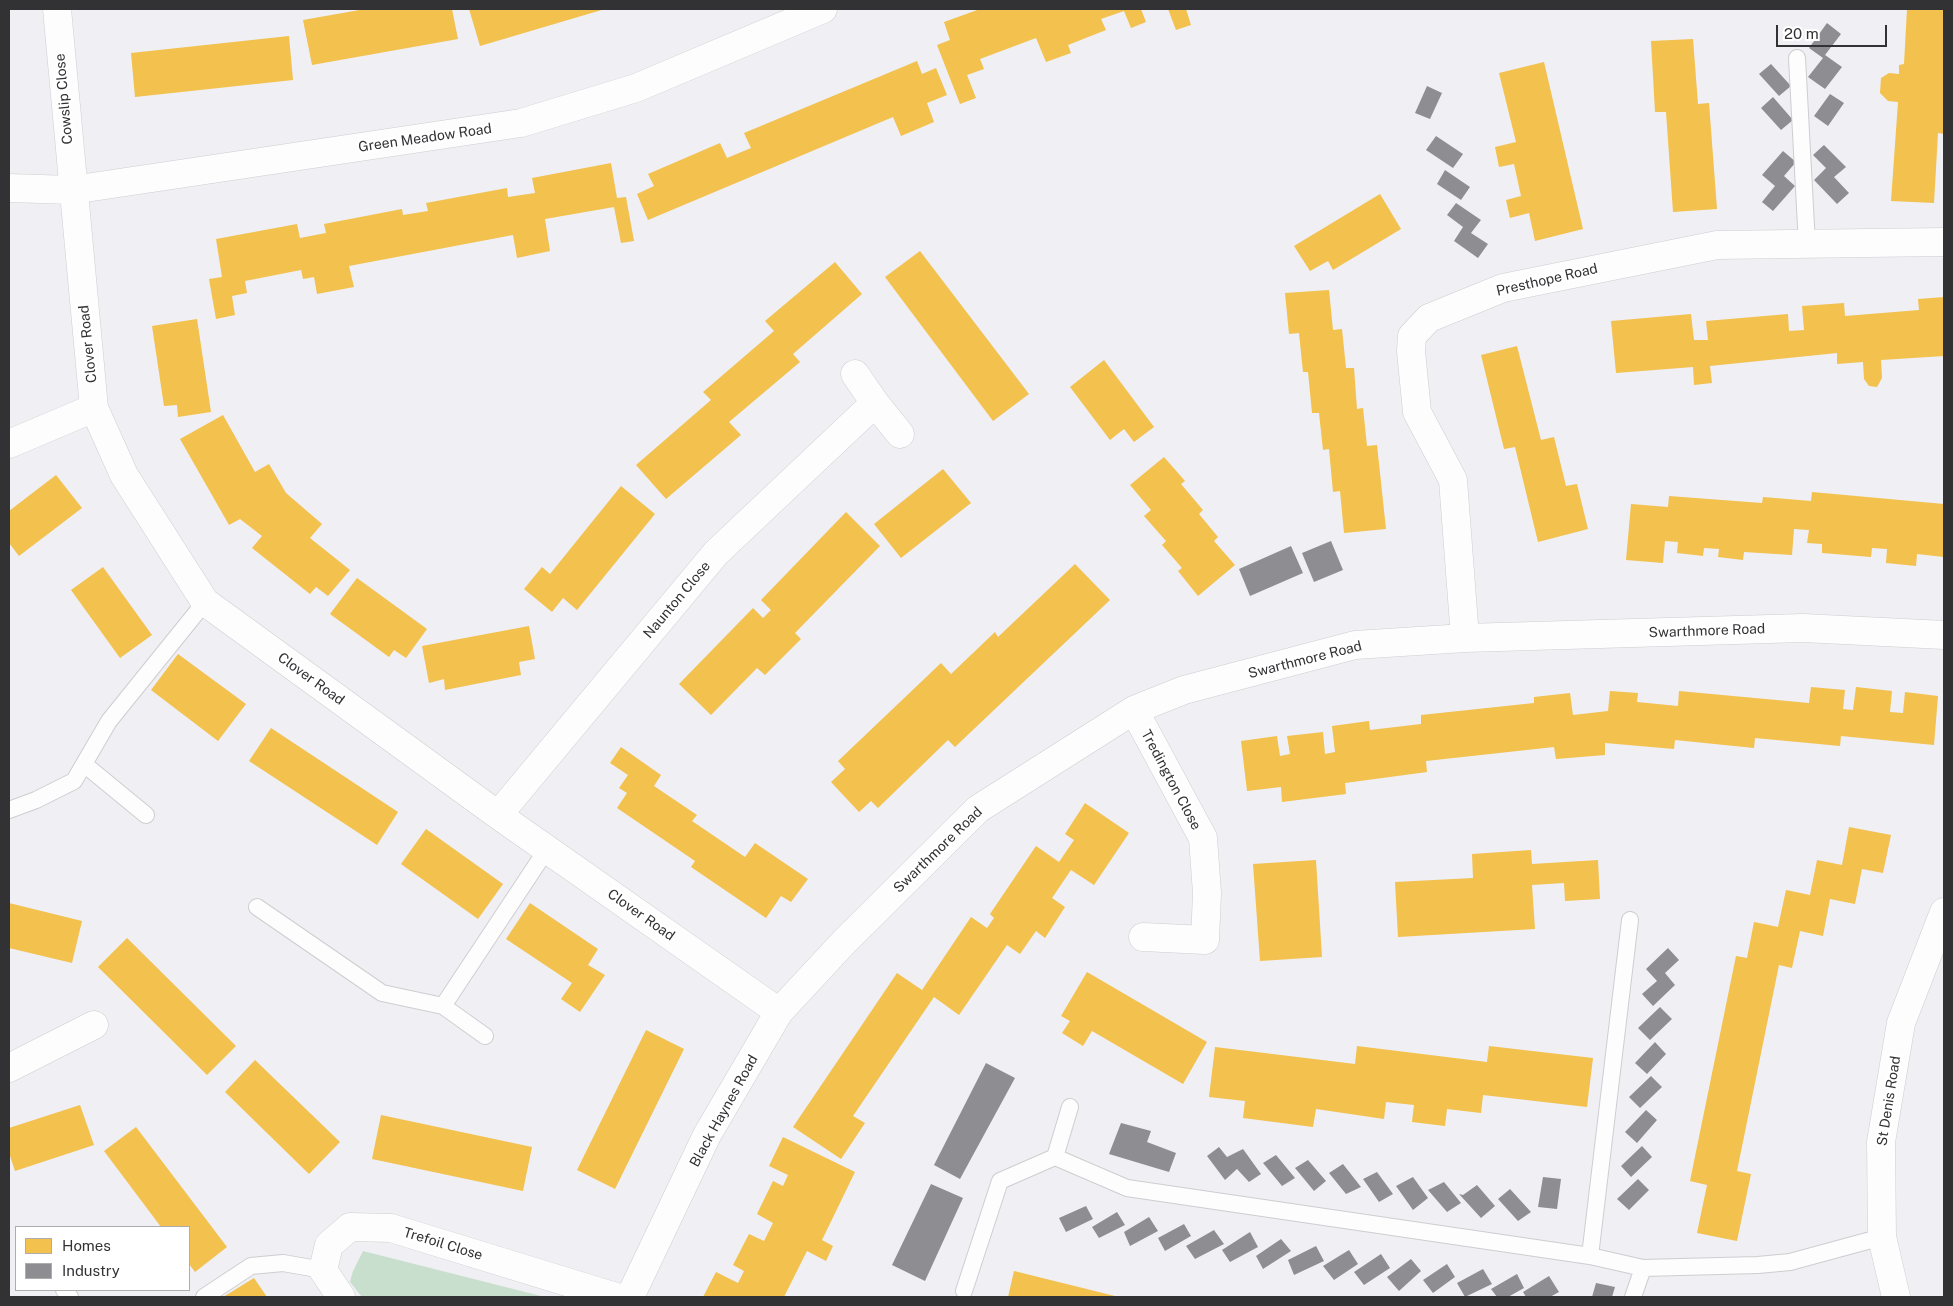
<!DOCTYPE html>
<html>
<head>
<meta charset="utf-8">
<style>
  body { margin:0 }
  #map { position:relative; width:1953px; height:1306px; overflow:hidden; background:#efeff4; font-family:"Public Sans",sans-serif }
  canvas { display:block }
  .frame { position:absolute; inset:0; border:10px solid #323134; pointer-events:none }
  .legend { position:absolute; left:15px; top:1226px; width:175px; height:65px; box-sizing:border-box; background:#fff; border:1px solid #adadae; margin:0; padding:6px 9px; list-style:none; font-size:15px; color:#323134 }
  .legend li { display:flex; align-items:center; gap:10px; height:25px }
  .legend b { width:25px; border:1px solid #adadae }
  .scale { position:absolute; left:1776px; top:25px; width:111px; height:22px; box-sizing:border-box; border:2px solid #323134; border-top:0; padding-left:6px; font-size:15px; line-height:18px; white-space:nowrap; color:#323134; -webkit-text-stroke:4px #fff; paint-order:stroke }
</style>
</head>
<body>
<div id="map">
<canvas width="1953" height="1306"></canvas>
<div class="frame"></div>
<ul class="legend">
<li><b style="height:14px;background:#f2c14e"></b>Homes</li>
<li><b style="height:14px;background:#8d8d92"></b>Industry</li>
</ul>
<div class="scale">20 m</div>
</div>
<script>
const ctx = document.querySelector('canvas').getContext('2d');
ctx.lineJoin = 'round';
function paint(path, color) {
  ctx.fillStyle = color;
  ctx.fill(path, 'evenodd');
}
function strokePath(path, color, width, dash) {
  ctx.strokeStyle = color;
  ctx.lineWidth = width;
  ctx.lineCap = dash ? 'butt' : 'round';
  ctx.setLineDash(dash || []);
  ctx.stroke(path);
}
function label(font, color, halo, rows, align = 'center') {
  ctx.font = font + ' "Public Sans",sans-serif';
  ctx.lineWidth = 5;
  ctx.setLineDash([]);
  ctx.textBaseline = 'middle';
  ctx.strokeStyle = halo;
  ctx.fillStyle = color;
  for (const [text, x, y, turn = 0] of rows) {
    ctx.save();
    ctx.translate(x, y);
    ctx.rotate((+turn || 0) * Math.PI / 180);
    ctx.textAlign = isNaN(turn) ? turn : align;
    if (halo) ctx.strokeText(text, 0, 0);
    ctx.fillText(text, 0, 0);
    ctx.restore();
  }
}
const green = new Path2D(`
  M363 1251 545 1297H362L350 1282 353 1271Z`);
const homes = new Path2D(`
  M365 9H452L458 39 312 65 303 20Z
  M469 9H605L480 46Z
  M980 9H1141L1146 22 1131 28 1124 11 1101 19 1106 30 1068 45 1071 53 1046 62 1036 38 980 59 984 69 967 75 976 98 960 104 937 45 950 40 944 22Z
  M1168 9H1186L1191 25 1176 30Z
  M1907 9H1944V134L1938 133 1934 203 1891 201 1898 102 1888 101 1880 93 1881 78 1889 73 1899 74V65L1904 64Z
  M289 36 293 80 135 97 131 53Z
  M1693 39 1698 104 1709 103 1717 209 1673 212 1666 112H1655L1651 41Z
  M917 61 922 74 936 68 947 95 927 103 934 122 901 136 893 117 648 220 637 194 654 186 648 174 720 143 727 158 751 148 744 133Z
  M1544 62 1583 229 1535 241 1529 213 1510 218 1506 200 1521 196 1514 164 1499 167 1495 147 1516 142 1499 73Z
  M611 163 617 198 626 197 634 241 621 243 614 207 545 219 550 251 517 258 513 235 349 266 354 287 317 294 314 277 303 279 301 270 245 281 247 293 232 296 235 315 216 319 209 279 222 277 216 239 297 224 300 238 326 233 324 224 402 209 403 215 428 211 426 203 507 188 508 197 535 193 532 178Z
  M1380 194 1401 229 1333 270 1328 261 1310 271 1294 246Z
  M920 251 1029 394 993 421 885 277Z
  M835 262 862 294 793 354 800 362 729 422 741 435 666 499 636 465 711 400 703 392 774 331 765 321Z
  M1329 290 1333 330 1342 329 1346 368H1354L1357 409 1363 408 1367 446 1377 445 1386 529 1344 533 1340 491 1333 492 1329 449 1323 450 1319 413H1312L1308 372H1303L1299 333 1289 334 1285 293Z
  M1944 297V356L1881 360 1882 378 1877 387 1869 386 1864 379 1863 362 1837 364V353L1710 366 1712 383 1694 385 1693 367 1616 373 1611 321 1691 314 1694 340H1708L1706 321 1788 314 1789 331 1804 330 1802 306 1844 303 1845 316 1919 310 1918 299Z
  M197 319 211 412 178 417 177 405 164 406 152 326Z
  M1517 346 1541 440 1554 437 1566 486 1577 484 1588 529 1538 542 1515 447 1504 449 1481 355Z
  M1104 360 1154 427 1134 442 1124 429 1110 440 1070 387Z
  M223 415 255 472 269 464 286 493 322 524 310 538 350 570 328 596 316 587 310 594 252 548 262 536 240 519 229 525 180 439Z
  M1164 457 1185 481 1181 484 1203 510 1199 514 1218 537 1214 541 1235 565 1198 596 1178 571 1182 568 1162 545 1166 541 1144 516 1151 510 1130 485Z
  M943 469 971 503 901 558 874 524Z
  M56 475 82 508 19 556 9 543V511Z
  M621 486 655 514 577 610 563 598 552 612 524 589 542 567 550 574Z
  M1812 492 1944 504V557L1917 554 1916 566 1886 563 1887 549 1872 548 1871 557 1822 553V544L1807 543 1809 530 1794 529 1792 555 1744 552 1743 560 1718 557 1719 549 1704 548 1703 556 1677 553 1678 542 1665 541 1663 563 1626 560 1631 504 1668 507 1669 496 1762 503 1763 497 1811 501Z
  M846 512 880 546 795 633 801 639 765 675 757 668 711 715 679 684 753 608 763 618 771 610 761 600Z
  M1075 564 1110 600 955 747 948 740 878 808 871 801 859 812 831 782 845 769 838 761 941 663 951 674 995 632 998 637Z
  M103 567 152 635 120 658 71 590Z
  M357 578 427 629 406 658 394 650 389 657 330 614Z
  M529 626 535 659 519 662 521 675 445 690 444 679 429 683 422 646Z
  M178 654 246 704 218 741 151 690Z
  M1811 687 1845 690 1843 709 1853 710 1856 687 1892 691 1890 712 1903 713 1905 692 1938 696 1934 745 1841 736 1840 746 1755 738 1754 748 1675 740 1674 749 1605 743V755L1556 759 1554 747 1426 761 1427 772 1345 783 1346 794 1282 802 1281 787 1247 791 1241 741 1277 736 1280 756 1290 754 1287 736 1323 732 1325 754 1335 752 1332 726 1369 721 1370 730 1421 724V715L1534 703V697L1570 693 1573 715 1608 711 1610 691 1638 693 1637 702 1678 706 1679 691 1809 703Z
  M271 728 398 812 377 845 249 761Z
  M621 747 661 775 654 786 697 815 692 821 745 857 755 843 808 879 791 902 781 896 766 918 691 867 695 861 617 808 627 793 619 788 628 775 610 763Z
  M1085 803 1129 833 1094 885 1071 870 1052 898 1065 907 1045 938 1036 931 1020 954 1007 945 959 1015 934 997 853 1116 865 1123 841 1159 793 1127 897 973 922 990 971 917 987 928 994 918 990 914 1036 846 1059 862 1074 840 1065 834Z
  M1849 827 1891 835 1883 873 1862 869 1855 904 1830 899 1823 936 1800 931 1792 968 1779 965 1737 1171 1751 1174 1737 1241 1697 1233 1707 1185 1690 1181 1736 956 1747 958 1754 922 1778 927 1786 890 1810 895 1817 860 1842 865Z
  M426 829 503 884 478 919 401 864Z
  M1531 850 1532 864 1598 860 1600 899 1565 901 1564 883 1532 885 1535 929 1398 937 1395 882 1473 878 1472 854Z
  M1316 860 1322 957 1260 961 1253 864Z
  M9 903 82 921 72 963 9 948Z
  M530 903 598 949 588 965 605 975 580 1012 561 999 572 983 506 939Z
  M127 938 236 1046 207 1075 98 967Z
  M1087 972 1207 1042 1183 1084 1092 1031 1083 1046 1062 1033 1070 1021 1061 1016Z
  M646 1030 684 1049 615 1189 577 1170Z
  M1357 1046 1487 1062 1489 1046 1593 1058 1587 1107 1483 1095 1481 1113 1447 1109 1445 1126 1412 1122 1414 1105 1386 1102 1384 1119 1316 1109 1313 1127 1243 1118 1245 1101 1209 1097 1215 1047 1355 1064Z
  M255 1060 340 1142 309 1174 225 1092Z
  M80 1105 94 1145 15 1171 9 1153V1128Z
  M381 1115 532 1147 523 1191 372 1159Z
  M136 1127 227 1247 195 1272 189 1264V1227H161L104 1151Z
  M783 1137 855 1172 822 1240 833 1246 826 1261 807 1251 784 1297H703L716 1272 738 1283 744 1271 733 1265 749 1234 764 1241 773 1223 757 1214 773 1181 783 1186 788 1175 769 1166Z
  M1014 1271 1119 1297H1008Z
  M254 1278 267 1297H223Z`);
const industry = new Path2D(`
  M1827 23 1841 34 1825 55 1842 67 1825 89 1808 77 1823 58 1809 48Z
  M1771 64 1791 86 1779 96 1759 74Z
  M1427 86 1442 93 1430 119 1415 113Z
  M1830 94 1844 103 1828 126 1814 116Z
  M1773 97 1793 120 1781 130 1761 108Z
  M1436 136 1463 154 1453 168 1426 150Z
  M1824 145 1846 167 1834 177 1849 193 1837 204 1814 180 1826 168 1813 155Z
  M1783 151 1796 162 1784 176 1795 186 1773 211 1762 202 1775 186 1762 175Z
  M1445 170 1470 187 1461 200 1437 184Z
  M1456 203 1481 220 1471 233 1488 244 1478 258 1454 241 1463 227 1447 215Z
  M1331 541 1343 570 1314 582 1302 553Z
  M1291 546 1303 573 1250 596 1239 569Z
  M1668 948 1679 960 1665 973 1675 985 1653 1006 1642 994 1657 981 1646 969Z
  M1660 1007 1672 1019 1650 1040 1638 1028Z
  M1655 1042 1666 1054 1647 1074 1635 1063Z
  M986 1063 1015 1078 960 1179 934 1165Z
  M1651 1076 1662 1087 1640 1108 1629 1097Z
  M1646 1110 1657 1120 1637 1143 1625 1132Z
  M1121 1123 1151 1131 1147 1142 1176 1153 1169 1172 1109 1154Z
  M1642 1146 1652 1157 1631 1177 1621 1166Z
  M1219 1147 1227 1157 1243 1149 1261 1174 1249 1182 1237 1169 1225 1180 1207 1156Z
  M1276 1155 1295 1178 1282 1186 1263 1163Z
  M1308 1160 1326 1181 1314 1191 1295 1168Z
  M1343 1164 1361 1187 1346 1194 1329 1173Z
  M1377 1172 1393 1194 1379 1202 1363 1179Z
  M1413 1177 1428 1198 1413 1210 1396 1186Z
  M1543 1177 1561 1179 1557 1209 1538 1207Z
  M1638 1179 1649 1190 1629 1210 1617 1199Z
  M1444 1182 1461 1203 1447 1212 1428 1190Z
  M931 1184 963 1198 925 1281 892 1265Z
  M1477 1185 1495 1206 1481 1218 1459 1194 1463 1195Z
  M1510 1189 1531 1212 1518 1221 1498 1199Z
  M1086 1206 1093 1219 1066 1232 1059 1218Z
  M1117 1212 1125 1225 1099 1238 1092 1227Z
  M1149 1217 1158 1231 1130 1246 1124 1232Z
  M1184 1224 1191 1236 1165 1251 1158 1238Z
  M1214 1230 1224 1244 1195 1259 1186 1246Z
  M1250 1232 1258 1247 1230 1262 1222 1250Z
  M1281 1239 1291 1251 1263 1269 1256 1256Z
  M1316 1246 1324 1261 1294 1275 1288 1260Z
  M1349 1250 1358 1264 1334 1280 1323 1266Z
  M1381 1254 1390 1268 1364 1285 1354 1272Z
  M1411 1259 1421 1271 1399 1291 1387 1277Z
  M1447 1264 1455 1277 1433 1293 1423 1280Z
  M1483 1269 1492 1284 1465 1297 1457 1283Z
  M1517 1274 1524 1288 1508 1297H1497L1491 1289Z
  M1549 1276 1559 1292 1550 1297H1526L1523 1292Z
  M1596 1283 1615 1287 1612 1297H1592Z`);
const lane = new Path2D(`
  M1797 58 1807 245
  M84 764 146 815
  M9 810 36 800 74 781 109 721 205 602
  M257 907 382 993 443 1006 485 1036
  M443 1006 547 849
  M1070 1107 1055 1157 1127 1188 1590 1256 1643 1268 1758 1265 1790 1262 1882 1237
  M1590 1256 1630 920
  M64 1290 70 1297
  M964 1291 1000 1181 1055 1157
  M204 1297 251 1266 283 1263 323 1270
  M1633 1297 1643 1268`);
const street = new Path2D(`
  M57 9 94 408 124 475 205 602 498 815 779 1012
  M9 188 72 190 521 123 636 88 823 9
  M855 374 875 403
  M9 444 94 408
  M1465 638 1453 480 1417 412 1411 351 1412 336 1429 318 1503 288 1717 245 1944 242
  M1134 710 1203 838 1207 893 1205 940 1143 937
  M498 815 716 553 875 403 900 434
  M9 1068 94 1025
  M341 1297 323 1270 329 1245 350 1227 391 1228 616 1297
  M630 1297 707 1135 779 1012 844 942 978 809 1134 710 1184 690 1355 645 1465 638 1803 628 1944 635
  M1896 1297 1882 1237 1881 1142 1901 1023 1944 912`);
const streetNames = [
  ["Cowslip Close",64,99,-95],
  ["Green Meadow Road",425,138,-8],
  ["Presthope Road",1547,280,-13],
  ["Clover Road",88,344,-96],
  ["Naunton Close",677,600,-50],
  ["Swarthmore Road",1707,631,-2],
  ["Swarthmore Road",1305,660,-14],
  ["Clover Road",311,679,36],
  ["Tredington Close",1171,780,62],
  ["Swarthmore Road",938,850,-44],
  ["Clover Road",641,915,35],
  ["St Denis Road",1889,1101,-81],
  ["Black Haynes Road",724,1111,-61],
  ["Trefoil Close",443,1244,17]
];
paint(green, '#c9dfcd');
paint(homes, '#f2c14e');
paint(industry, '#8d8d92');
strokePath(lane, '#cecdd0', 18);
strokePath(street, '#cecdd0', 29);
strokePath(lane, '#fdfdfd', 16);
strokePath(street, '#fdfdfd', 28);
label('14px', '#323134', '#fff', streetNames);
</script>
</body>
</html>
